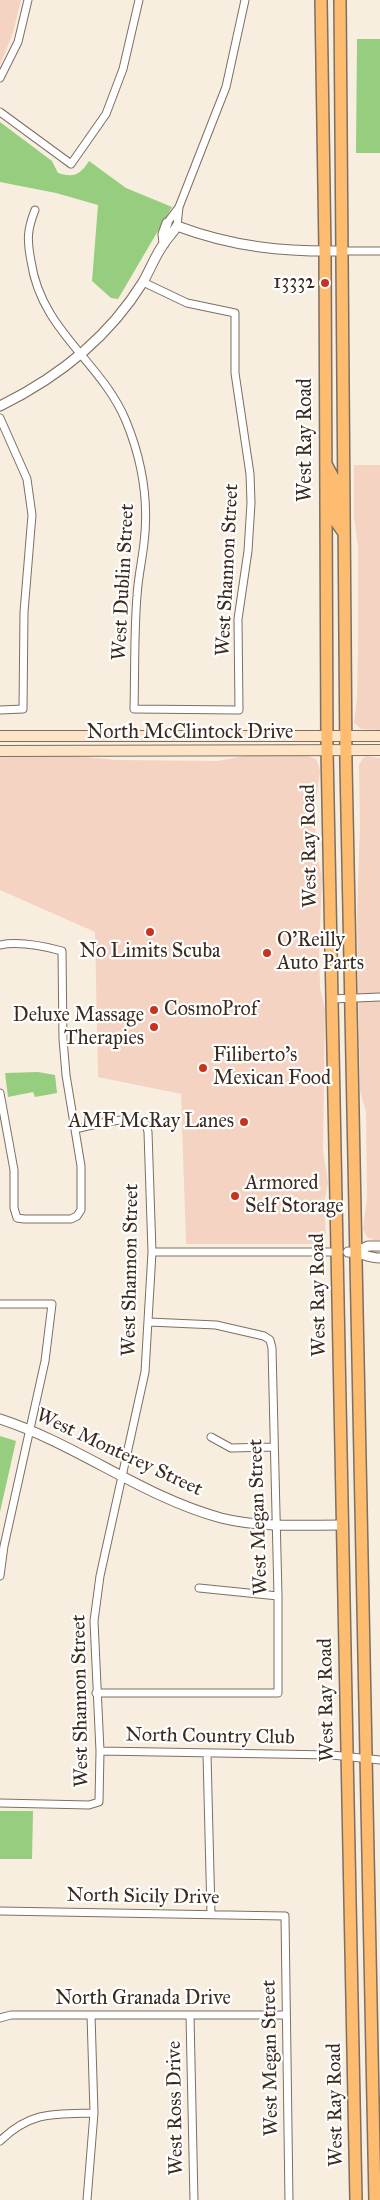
<!DOCTYPE html>
<html>
<head>
<meta charset="utf-8">
<style>
  body { margin:0 }
  canvas { display:block; background:#f8eedf }
</style>
</head>
<body>
<canvas width="380" height="2200"></canvas>
<script>
const ctx = document.querySelector('canvas').getContext('2d');
ctx.lineJoin = 'round';
function paint(path, color) {
  ctx.fillStyle = color;
  ctx.fill(path, 'evenodd');
}
function strokePath(path, color, width, dash) {
  ctx.strokeStyle = color;
  ctx.lineWidth = width;
  ctx.lineCap = dash ? 'butt' : 'round';
  ctx.setLineDash(dash || []);
  ctx.stroke(path);
}
function label(font, color, halo, rows, align = 'center') {
  ctx.font = font + ' "IM FELL Great Primer",serif';
  ctx.lineWidth = 4.5;
  ctx.setLineDash([]);
  ctx.textBaseline = 'middle';
  ctx.strokeStyle = halo;
  ctx.fillStyle = color;
  for (const [text, x, y, turn = 0] of rows) {
    ctx.save();
    ctx.translate(x, y);
    ctx.rotate((+turn || 0) * Math.PI / 180);
    ctx.textAlign = isNaN(turn) ? turn : align;
    if (halo) ctx.strokeText(text, 0, 0);
    ctx.fillText(text, 0, 0);
    ctx.restore();
  }
}
const built = new Path2D(`
  M0 0H21L13 33 0 65Z
  M354 465H380V730L361 729 354 723 357 698 358 649V547L354 517Z
  M305 755 316 759 320 770 315 812 316 851 322 877 319 951 320 988 325 1009 323 1151 328 1182 324 1204 326 1234 321 1242 315 1244H186L181 1094 98 1077 95 932 0 890V757L76 756 116 760 218 761 244 756Z
  M367 756 380 758V1240H374L367 1237 363 1229 367 1198 366 1112 360 1091 357 913 360 826 359 765 363 758Z`);
const green = new Path2D(`
  M357 39H380V153H356Z
  M0 122 52 161 58 173C74 178 80 175 89 161L126 188 172 207 118 299 111 298 92 281 98 205 56 193 0 182Z
  M38 1072 55 1075 57 1093 35 1097 33 1092 8 1097 5 1073Z
  M0 1436 16 1441 0 1512Z
  M0 1811H33L32 1859H0Z`);
const minor = new Path2D(`
  M0 78 18 42 28 0
  M0 112 71 164 106 114 123 69 139 0
  M35 210C27 230 27 240 31 261 41 331 101 361 126 421 142 460 149 502 144 543 142 561 138 578 137 596 134 633 135 671 134 709L239 710 238 619 248 551 251 503 250 474 235 373V313L187 303 143 282
  M167 223 179 207
  M177 226 179 207 226 87 245 0
  M343 251H380
  M0 418 27 479 32 515 24 612 23 709 0 710
  M0 945C19 941 43 946 62 951L63 1039 66 1075 81 1166V1210L77 1216 71 1219H24L17 1218 14 1208V1170L0 1093
  M332 999 380 997
  M152 1252H339
  M0 1304H52L45 1361 4 1546 0 1576
  M211 1437 231 1448 273 1447
  M199 1588 278 1596
  M96 1693H278V1596L272 1348 270 1340 264 1336 216 1325 149 1322
  M100 1751 332 1755 380 1760
  M207 1754 211 1914
  M0 1803 89 1805 99 1802 100 1751 94 1621 100 1576 145 1372 152 1252 148 1132 146 1124C127 1114 96 1125 75 1129
  M0 1911 285 1916 289 2200
  M190 2016 194 2200
  M0 2018 11 2015H286
  M0 2141C31 2111 54 2114 94 2113
  M87 2200 94 2113 91 2015`);
const tertiary = new Path2D(`
  M164 244 163 234 167 223
  M0 406C57 378 109 337 143 282 150 270 155 256 163 245 167 238 173 233 177 226 233 247 283 252 343 251
  M348 1252C360 1252 368 1258 380 1258
  M356 1252 368 1246H380
  M0 1419C77 1444 143 1497 221 1518 261 1528 302 1525 342 1525`);
const secondary = new Path2D(`
  M0 736H380
  M0 751 380 750`);
const primary = new Path2D(`
  M321 0 325 251 327 750 356 2200
  M340 0 346 764 375 2200
  M326 464 334 479 335 520 344 533`);
const markers = [
  [325,283,5,"#c8321e"],
  [150,932,5,"#c8321e"],
  [267,953,5,"#c8321e"],
  [154,1010,5,"#c8321e"],
  [154,1027,5,"#c8321e"],
  [203,1068,5,"#c8321e"],
  [244,1122,5,"#c8321e"],
  [235,1196,5,"#c8321e"]
];
const poiNames = [
  ["13332",315,283,"right"],
  ["O'Reilly",277,941],
  ["Auto Parts",277,964],
  ["No Limits Scuba",150,952,"center"],
  ["CosmoProf",164,1010],
  ["Deluxe Massage",144,1016,"right"],
  ["Therapies",144,1039,"right"],
  ["Filiberto’s",213,1056],
  ["Mexican Food",213,1079],
  ["AMF McRay Lanes",234,1122,"right"],
  ["Armored",245,1184],
  ["Self Storage",245,1207]
];
const streetNames = [
  ["West Ray Road",306,440,-90],
  ["West Shannon Street",228,570,-87],
  ["West Dublin Street",124,582,-87],
  ["North McClintock Drive",190,733],
  ["West Ray Road",310,846,-91],
  ["West Shannon Street",131,1270,-89],
  ["West Ray Road",319,1295,-91],
  ["West Monterey Street",119,1453,25],
  ["West Megan Street",259,1517,-92],
  ["West Ray Road",327,1700,-91],
  ["West Shannon Street",81,1701,-91],
  ["North Country Club",210,1737,1],
  ["North Sicily Drive",143,1897,1],
  ["North Granada Drive",143,1999],
  ["West Megan Street",271,2058,-91],
  ["West Ray Road",336,2105,-91],
  ["West Ross Drive",176,2108,-91]
];
paint(built, '#f5d3c2');
paint(green, '#97cd7f');
strokePath(minor, '#7d6f62', 9);
strokePath(tertiary, '#7d6f62', 11);
strokePath(secondary, '#7d6f62', 12);
strokePath(primary, '#7d6f62', 14);
strokePath(minor, '#fff', 7);
strokePath(tertiary, '#fff', 9);
strokePath(secondary, '#fee4c6', 10);
strokePath(primary, '#fdbc70', 11);
for (const [x, y, r, color] of markers) {
  const dot = new Path2D();
  dot.arc(x, y, r, 0, 2 * Math.PI);
  ctx.fillStyle = color;
  ctx.fill(dot);
  strokePath(dot, '#fff', 2);
}
label('20px', '#3b2a1e', '#fff', poiNames, 'left');
label('20px', '#3b2a1e', '#fff', streetNames);
</script>
</body>
</html>
